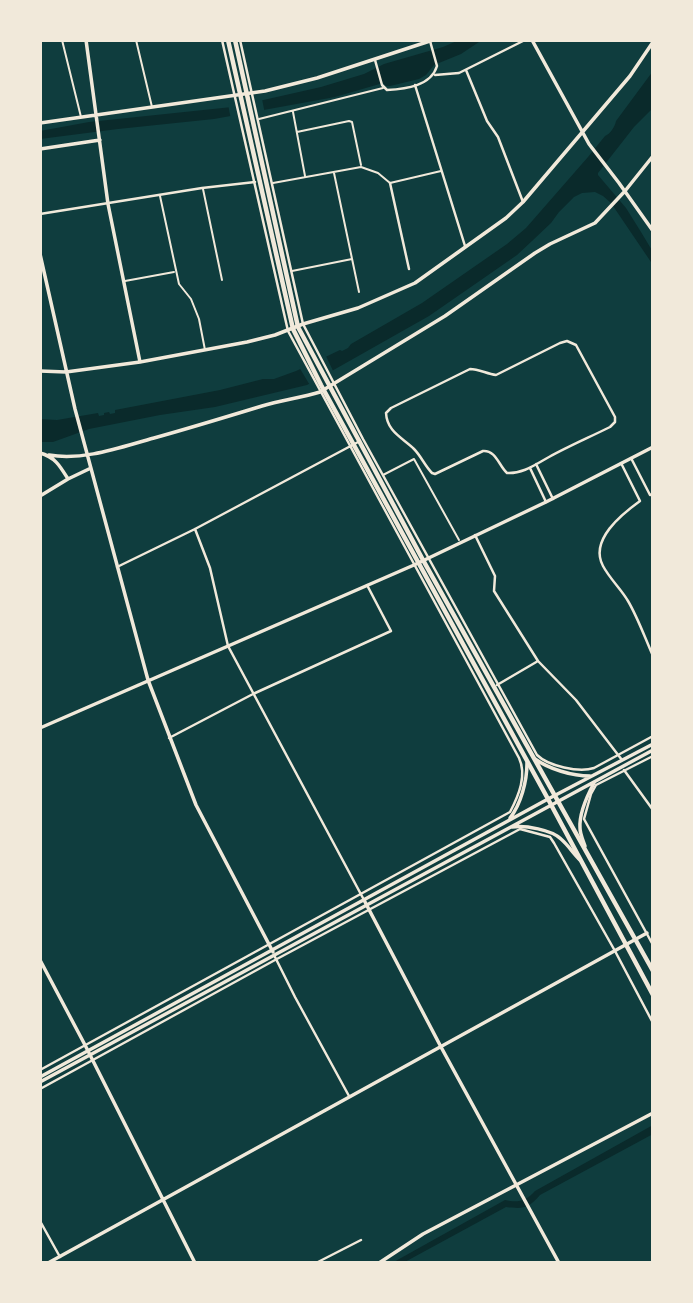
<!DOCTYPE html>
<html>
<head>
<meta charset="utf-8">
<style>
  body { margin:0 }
  #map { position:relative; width:693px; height:1303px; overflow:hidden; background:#0f3d3e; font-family:"Sofia Sans Condensed",sans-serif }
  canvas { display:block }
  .frame { position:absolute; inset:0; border:42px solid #f1e9da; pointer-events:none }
</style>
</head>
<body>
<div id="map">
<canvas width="693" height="1303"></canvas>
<div class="frame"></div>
</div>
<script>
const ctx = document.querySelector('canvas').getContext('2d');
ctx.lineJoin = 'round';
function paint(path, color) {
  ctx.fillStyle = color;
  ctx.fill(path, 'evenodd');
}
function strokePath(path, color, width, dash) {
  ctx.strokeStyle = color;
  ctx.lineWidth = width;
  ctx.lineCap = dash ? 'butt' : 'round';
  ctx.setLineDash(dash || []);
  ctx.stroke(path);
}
const water = new Path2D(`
  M459 40H482L461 54 434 65 426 75 419 79 390 86H386L383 83 335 97 214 119 118 129 40 139V131L89 122 232 107 259 101 321 87 364 74 384 64 443 47Z
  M653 71V108L634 127 598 173V175L626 208 641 232 653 252V265L611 203 603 196 595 192 582 193 574 197 559 212 551 223 532 241 517 255 481 280 429 316 307 385 215 407 160 415 89 429 53 442H40V419L57 420 98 413 99 416 104 415V413L109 412 110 414 115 413V410L220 390 263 379H274L296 371 340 350 342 351 348 348 351 344 422 303 507 244 526 228 588 157 605 136C610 134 615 127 616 121Z
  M653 1125V1134L540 1195C528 1209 523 1209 506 1207L403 1263H392L505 1200C518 1203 526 1201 535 1191Z`);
const pier = new Path2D(`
  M262 99 265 114 231 120 228 104Z
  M325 354 335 375 311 387 299 367Z`);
const service = new Path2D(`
  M62 40 81 117
  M136 40 152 107
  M293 112 305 176
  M259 119 383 88
  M297 132 349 121 352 122 361 165
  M334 173 359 292
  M273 183 361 167 378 173 390 183 441 171
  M203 189 222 280
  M160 196 179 284 191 299 199 319 205 350
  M292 271 352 259
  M125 281 174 272
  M383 475 414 459 459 540`);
const minor = new Path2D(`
  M240 40 303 324 363 439 537 755C548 766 579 773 594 768L653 736
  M375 60 382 85 387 90C406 89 431 86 437 66L430 41
  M466 70 487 121 498 137 523 202
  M435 75 459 73 525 40
  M415 85 465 246
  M390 183 409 269
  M40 214 202 188 255 182
  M567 341 576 345 615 417V422L610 427C590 437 569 446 549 457 536 464 523 474 507 473 499 466 496 450 483 451L435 474 432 473C425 466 421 456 414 449 403 438 387 432 386 413L391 408 470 369C479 369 487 374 496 375L560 343Z
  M631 458 650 495 653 494
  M621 463 640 501C622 514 589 540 603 566 610 579 621 589 628 601 638 618 645 638 653 656
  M536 464 553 499
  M530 468 546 502
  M195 529 210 568 228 646 364 900
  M475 535 495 576 494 591 538 661 576 700 622 760
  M117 567 195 529 360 441
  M497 685 538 661
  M169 738 253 694 391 631 367 585
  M653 756 596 785 591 794 584 819 653 945
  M624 770 653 810
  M274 955 295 997 349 1096
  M40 1070 510 812C519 795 527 775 519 758L288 331 222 40
  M40 1089 275 960 520 829 550 837 554 843 615 951 653 1023
  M40 1221 60 1257
  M316 1263 361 1240`);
const tertiary = new Path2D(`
  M86 40 108 204 140 362
  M532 40 589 144 619 183 653 231
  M40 123 265 91 317 78 433 40
  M40 149 100 140
  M40 254 75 409 148 680 196 805 273 952
  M40 371 66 372 140 362 247 342 275 335 303 324 358 308 415 283 506 218 523 202 630 76 653 42
  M40 453C55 457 60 466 68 479
  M49 455C84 461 121 447 154 438 190 428 226 417 262 406 281 400 301 398 320 392L445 316 535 253 550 244 595 223 625 191 653 156
  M40 496 68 479 91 468
  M40 728 414 565 546 502 653 447
  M364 900 441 1047 559 1263
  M40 960 85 1045 195 1263
  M48 1263 647 933
  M379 1263 423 1234 653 1113`);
const secondary = new Path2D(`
  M535 759C549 769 572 776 590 776
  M510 818C521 804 527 781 527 763
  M512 827C525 825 552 830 561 839 568 845 573 853 580 860
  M585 846C583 840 580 834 580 828 579 813 587 796 594 783
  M40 1077 548 799 653 744
  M40 1082 653 750`);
const primary = new Path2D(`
  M228 40 293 329 321 385 548 799 653 995
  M235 40 298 327 423 560 653 971`);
paint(water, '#0a2a2b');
paint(pier, '#0f3d3e');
strokePath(service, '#f1e9da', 2);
strokePath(minor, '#f1e9da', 2.5);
strokePath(tertiary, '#f1e9da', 3.5);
strokePath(secondary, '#f1e9da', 3.5);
strokePath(primary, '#f1e9da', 4.5);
</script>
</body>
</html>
